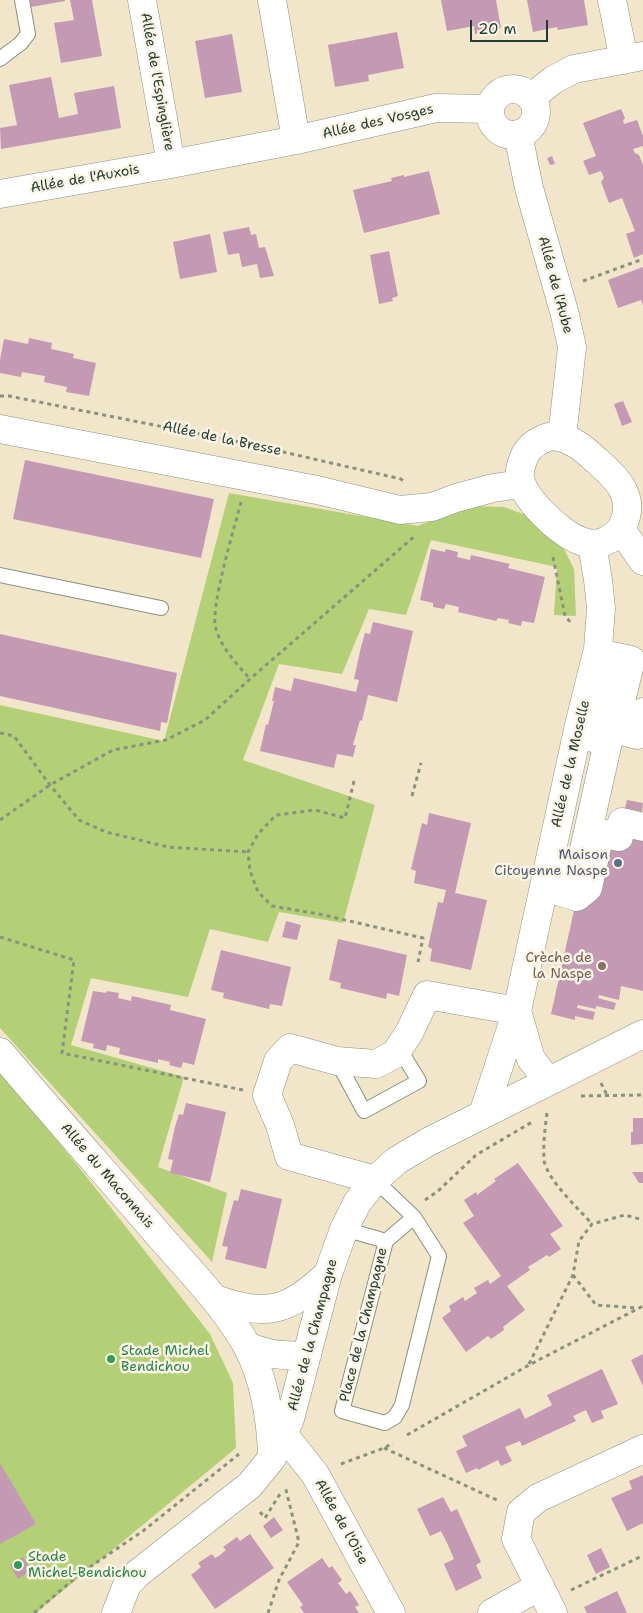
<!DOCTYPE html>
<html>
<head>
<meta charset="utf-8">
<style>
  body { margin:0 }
  #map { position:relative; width:643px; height:1613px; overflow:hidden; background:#f2e6ca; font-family:"Shantell Sans",sans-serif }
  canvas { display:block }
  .scale { position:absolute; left:470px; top:20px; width:78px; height:22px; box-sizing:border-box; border:2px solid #1f3d34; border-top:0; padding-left:6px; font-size:15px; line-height:18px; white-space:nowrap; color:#1f3d34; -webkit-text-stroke:4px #fcf5e5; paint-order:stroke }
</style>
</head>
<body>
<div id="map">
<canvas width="643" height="1613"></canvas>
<div class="scale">20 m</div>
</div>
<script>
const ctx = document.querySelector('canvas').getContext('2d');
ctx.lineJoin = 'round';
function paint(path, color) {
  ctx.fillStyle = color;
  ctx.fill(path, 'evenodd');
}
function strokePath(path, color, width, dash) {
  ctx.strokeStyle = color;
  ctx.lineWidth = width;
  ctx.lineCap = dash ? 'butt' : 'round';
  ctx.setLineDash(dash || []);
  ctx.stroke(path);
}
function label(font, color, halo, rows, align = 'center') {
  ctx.font = font + ' "Shantell Sans",sans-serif';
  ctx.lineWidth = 5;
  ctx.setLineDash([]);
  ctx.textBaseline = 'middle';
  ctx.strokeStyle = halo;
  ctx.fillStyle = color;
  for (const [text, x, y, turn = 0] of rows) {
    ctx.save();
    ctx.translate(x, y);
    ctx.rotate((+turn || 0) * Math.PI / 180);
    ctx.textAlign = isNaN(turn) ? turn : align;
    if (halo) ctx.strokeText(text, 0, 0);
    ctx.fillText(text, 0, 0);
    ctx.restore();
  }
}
const green = new Path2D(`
  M229 493 418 526 468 506 504 507 529 516 558 537 574 569 576 616 554 615 557 567 431 540 406 615 369 609 342 674 279 664 243 760 375 805 343 923 279 912 268 942 210 929 188 997 91 978 71 1045 184 1077 158 1167 227 1193 212 1262 0 1028V705L164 741Z
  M0 1074 11 1084 82 1171 210 1334 233 1383 236 1448 36 1613H0Z`);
const building = new Path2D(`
  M30 0H65V1L31 7Z
  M70 0H92L102 56 61 63 54 23 74 20Z
  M441 0H496L501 28 475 34 474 26 447 31Z
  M527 0H584L588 25 558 30 557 27 533 32Z
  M397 32 404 68 368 75 369 81 335 87 328 45Z
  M232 34 242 92 205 98 195 41Z
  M51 77 59 118 78 114 74 93 114 86 121 128 1 149 0 128 17 125 9 85Z
  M621 109 625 118 623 121 624 124 637 120 643 136V146L633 149 635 153 639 155 643 165V254L634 258 626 234 635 231 622 198 609 203 601 182 604 178 601 171 589 175 583 161 596 156 583 123Z
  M552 156 555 164 550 165 547 158Z
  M429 171 440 214 364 233 353 190 392 181 391 178 404 175V177Z
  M249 227 251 235 256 234 259 248 265 247 274 276 260 278 257 264 242 267 239 253 228 255 223 232Z
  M210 234 217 272 180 279 173 242Z
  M389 251 398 296 392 298 393 301 379 304 370 255Z
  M643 267V305L641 300 618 308 608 280Z
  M29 338 52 343 51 349 74 354 73 358 96 363 89 396 66 392 67 387 44 382 45 376 22 372 21 377 0 373V360L4 339 28 344Z
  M623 401 632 422 622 426 614 404Z
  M25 460 214 499 201 558 13 519Z
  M431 549 445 552 446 549 458 552 457 557 470 560 471 555 510 564 508 568 545 577 534 623 522 621 521 626 508 623 509 620 498 618 496 621 458 612 459 607 446 604 444 609 433 607V603L420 600Z
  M373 622 413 631 397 702 368 695 362 721 360 720 353 745H356L353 757 337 754 334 768 260 751 266 724 268 725 274 701H272L275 687 291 691 294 678 356 692 359 680 354 679 361 647 365 633 370 634Z
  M0 634 177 673 167 723 161 722 160 731 0 696Z
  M627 800 643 803 641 821 623 817Z
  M429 813 471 823 455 893 487 900 471 970 430 961 432 949 428 947 438 902 443 903 446 890 414 883 416 871 411 869 422 823 427 825Z
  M643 827V991L621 986 619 1000 599 995 598 998 616 1003 614 1010 596 1006V1009L578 1005 577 1008 595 1012 593 1020 575 1016V1020L551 1014 577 897 600 833Z
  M286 921 301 925 297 940 282 937Z
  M338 939 407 955 399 996 387 993 386 999 340 988 341 983 329 980Z
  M221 950 291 967 282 1006 270 1004 269 1009 223 998 224 993 211 990Z
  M93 991 106 993 107 991 119 993 118 998 131 1001 132 996 171 1005 170 1010 206 1019 194 1065 183 1062 181 1068 169 1065 170 1062 158 1059V1063L119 1054 120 1048 107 1045 106 1051 93 1048 94 1044 81 1041Z
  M186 1103 226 1112 210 1182 170 1173 173 1160 168 1159 175 1127 179 1114 183 1115Z
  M633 1118H643V1144L631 1145V1132H633Z
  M518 1163 563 1226 550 1234 561 1249 549 1257 547 1255 528 1267 530 1270 507 1286 525 1310 503 1327 504 1330 491 1339 488 1336 466 1352 442 1318 451 1311 449 1306 463 1297 465 1301 477 1293 474 1288 488 1280 490 1284 501 1276 463 1223 474 1216 464 1200 476 1192 477 1195 496 1181 494 1179Z
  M632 1172H643V1183H639Z
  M241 1189 282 1199 266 1269 225 1259 228 1247 222 1246 226 1230 234 1200 238 1201Z
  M643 1354V1386L631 1360Z
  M602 1369 618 1404 601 1411 604 1418 592 1423 586 1410 573 1416 576 1421 563 1427 522 1446 520 1441 505 1447 512 1461 501 1466 498 1460 478 1470 477 1468 466 1473 456 1451 467 1446 462 1436 520 1408 525 1419 552 1405 547 1395Z
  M0 1463 36 1524 0 1544Z
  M643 1475V1523L627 1531 611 1498 632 1489 629 1481Z
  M443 1497 451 1512 457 1509 481 1562 476 1565 482 1578 456 1591 444 1564 454 1559 448 1545 441 1531 430 1536 417 1509Z
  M274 1517 283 1530 271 1538 263 1526Z
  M250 1534 274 1568 215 1609 191 1575 201 1567 198 1563 212 1554 215 1558 220 1555 226 1550 223 1547 237 1537 240 1541Z
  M601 1548 610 1567 596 1574 587 1555Z
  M23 1557 31 1570 18 1579 10 1565Z
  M322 1558 329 1568 332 1566 342 1580 338 1583 346 1594 350 1591 359 1605 355 1607 359 1613H304L300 1607 303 1605 287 1582Z
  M617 1591 627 1613H587L584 1607Z`);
const path = new Path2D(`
  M583 281 643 259
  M0 396H9L244 443 401 479 404 482
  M241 502C235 526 209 610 216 629 222 649 237 664 250 679
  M553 557 565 616 572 624
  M0 733 14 736 50 785 79 820 106 832 168 847 248 852
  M354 781 345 818 315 810 276 815 258 834 248 852 250 871 258 892 272 906 319 914 423 938 418 962
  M412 796 421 763
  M0 820 50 785 113 750 166 740 205 720 250 679 416 535
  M0 937 74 960 62 1053 243 1090
  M601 1083 607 1095
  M581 1096 643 1095
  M547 1113C545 1129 543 1144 544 1160 547 1180 579 1209 592 1224
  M425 1200 438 1191 476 1155 532 1122
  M573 1275 596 1305 637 1308
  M529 1364 573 1275 579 1241 592 1224 625 1215 643 1220
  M407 1435 529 1365 643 1306
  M384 1448 499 1501
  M341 1464 384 1448 393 1443
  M260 1512 265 1518 280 1494
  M571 1590 640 1557 643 1558
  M34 1613 81 1573 143 1531 239 1454
  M268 1613 279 1580 299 1542 285 1486`);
const lane = new Path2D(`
  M0 59 21 43 28 34 22 0
  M0 575 161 608
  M337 1061 364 1111 419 1081 399 1048
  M375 1180 414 1217 439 1256 402 1405 395 1417 385 1423 342 1411 386 1241
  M344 1229 386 1241 414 1217`);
const street = new Path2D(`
  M142 0 171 164
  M272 0 296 140
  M612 0 624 60
  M490 112a23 23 0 1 1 46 0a23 23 0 1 1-46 0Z
  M531 98 553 80 574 69 643 56
  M518 134 529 188 565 315 572 347 562 437
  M0 194 171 164 296 140 436 108 490 109
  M0 429 317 490 400 510 432 507 456 498 493 488 521 484
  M552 436C572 438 583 448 597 461 617 478 636 497 623 525 619 534 610 540 600 543 593 544 587 544 581 541 561 534 522 498 520 477 519 469 522 462 525 455 531 444 540 439 552 436Z
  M620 531 627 538 643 561
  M643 712 637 735 614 729 631 660 612 656 598 720 593 719 589 737 608 742 578 876 558 872 554 890 577 897 588 888 600 833 619 837 622 822 643 827
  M517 1011 531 1059 548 1081
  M0 1052C52 1113 105 1173 157 1233 187 1268 225 1306 247 1346 265 1380 271 1419 272 1457
  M483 1114 517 1011 579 725 598 649 601 608 598 580 592 544
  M375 1180 289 1156 280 1125 267 1095 278 1061 290 1048 337 1061 376 1064 395 1054 409 1033 427 995 517 1011
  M215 1299C268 1317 287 1312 328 1274
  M247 1346C267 1355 285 1357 307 1355
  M284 1435 315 1474 391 1613
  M116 1613 127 1585 137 1574 250 1485 272 1458 290 1419 328 1274 344 1229 357 1203 375 1180 396 1161 428 1142 643 1034
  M492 1613 540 1586
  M553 1613 516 1539 521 1512 538 1498 643 1449`);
const markers = [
  [618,863,5,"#5c6f8a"],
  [602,966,5,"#8d6e63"],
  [111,1359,5,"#2e9e5b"],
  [18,1565,5,"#2e9e5b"]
];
const streetNames = [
  ["Allée de l'Espinglière",157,82,80],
  ["Allée des Vosges",378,122,-13],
  ["Allée de l'Auxois",85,179,-10],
  ["Allée de l'Aube",555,285,75],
  ["Allée de la Bresse",222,439,12],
  ["Allée de la Moselle",571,764,-77],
  ["Allée du Maconnais",107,1176,49],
  ["Place de la Champagne",364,1325,-76],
  ["Allée de la Champagne",313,1335,-75],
  ["Allée de l'Oise",341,1522,61]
];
const serviceNames = [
  ["Maison",608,855],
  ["Citoyenne Naspe",608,871]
];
const educationNames = [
  ["Crèche de",592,958],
  ["la Naspe",592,974]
];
const leisureNames = [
  ["Stade Michel",121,1351],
  ["Bendichou",121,1367],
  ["Stade",28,1557],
  ["Michel-Bendichou",28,1573]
];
paint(green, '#b3d076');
paint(building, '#c399b3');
strokePath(lane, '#88927f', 16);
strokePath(street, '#88927f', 29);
strokePath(path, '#88927f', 3, [4, 4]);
strokePath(lane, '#fff', 14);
strokePath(street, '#fff', 28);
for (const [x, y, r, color] of markers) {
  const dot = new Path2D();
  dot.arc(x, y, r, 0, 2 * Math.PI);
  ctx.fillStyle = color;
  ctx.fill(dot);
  strokePath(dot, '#fcf5e5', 2);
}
label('14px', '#1f3d34', '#fcf5e5', streetNames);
label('14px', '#4e5e75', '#fcf5e5', serviceNames, 'right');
label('14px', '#785e54', '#fcf5e5', educationNames, 'right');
label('14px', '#27864d', '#fcf5e5', leisureNames, 'left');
</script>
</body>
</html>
